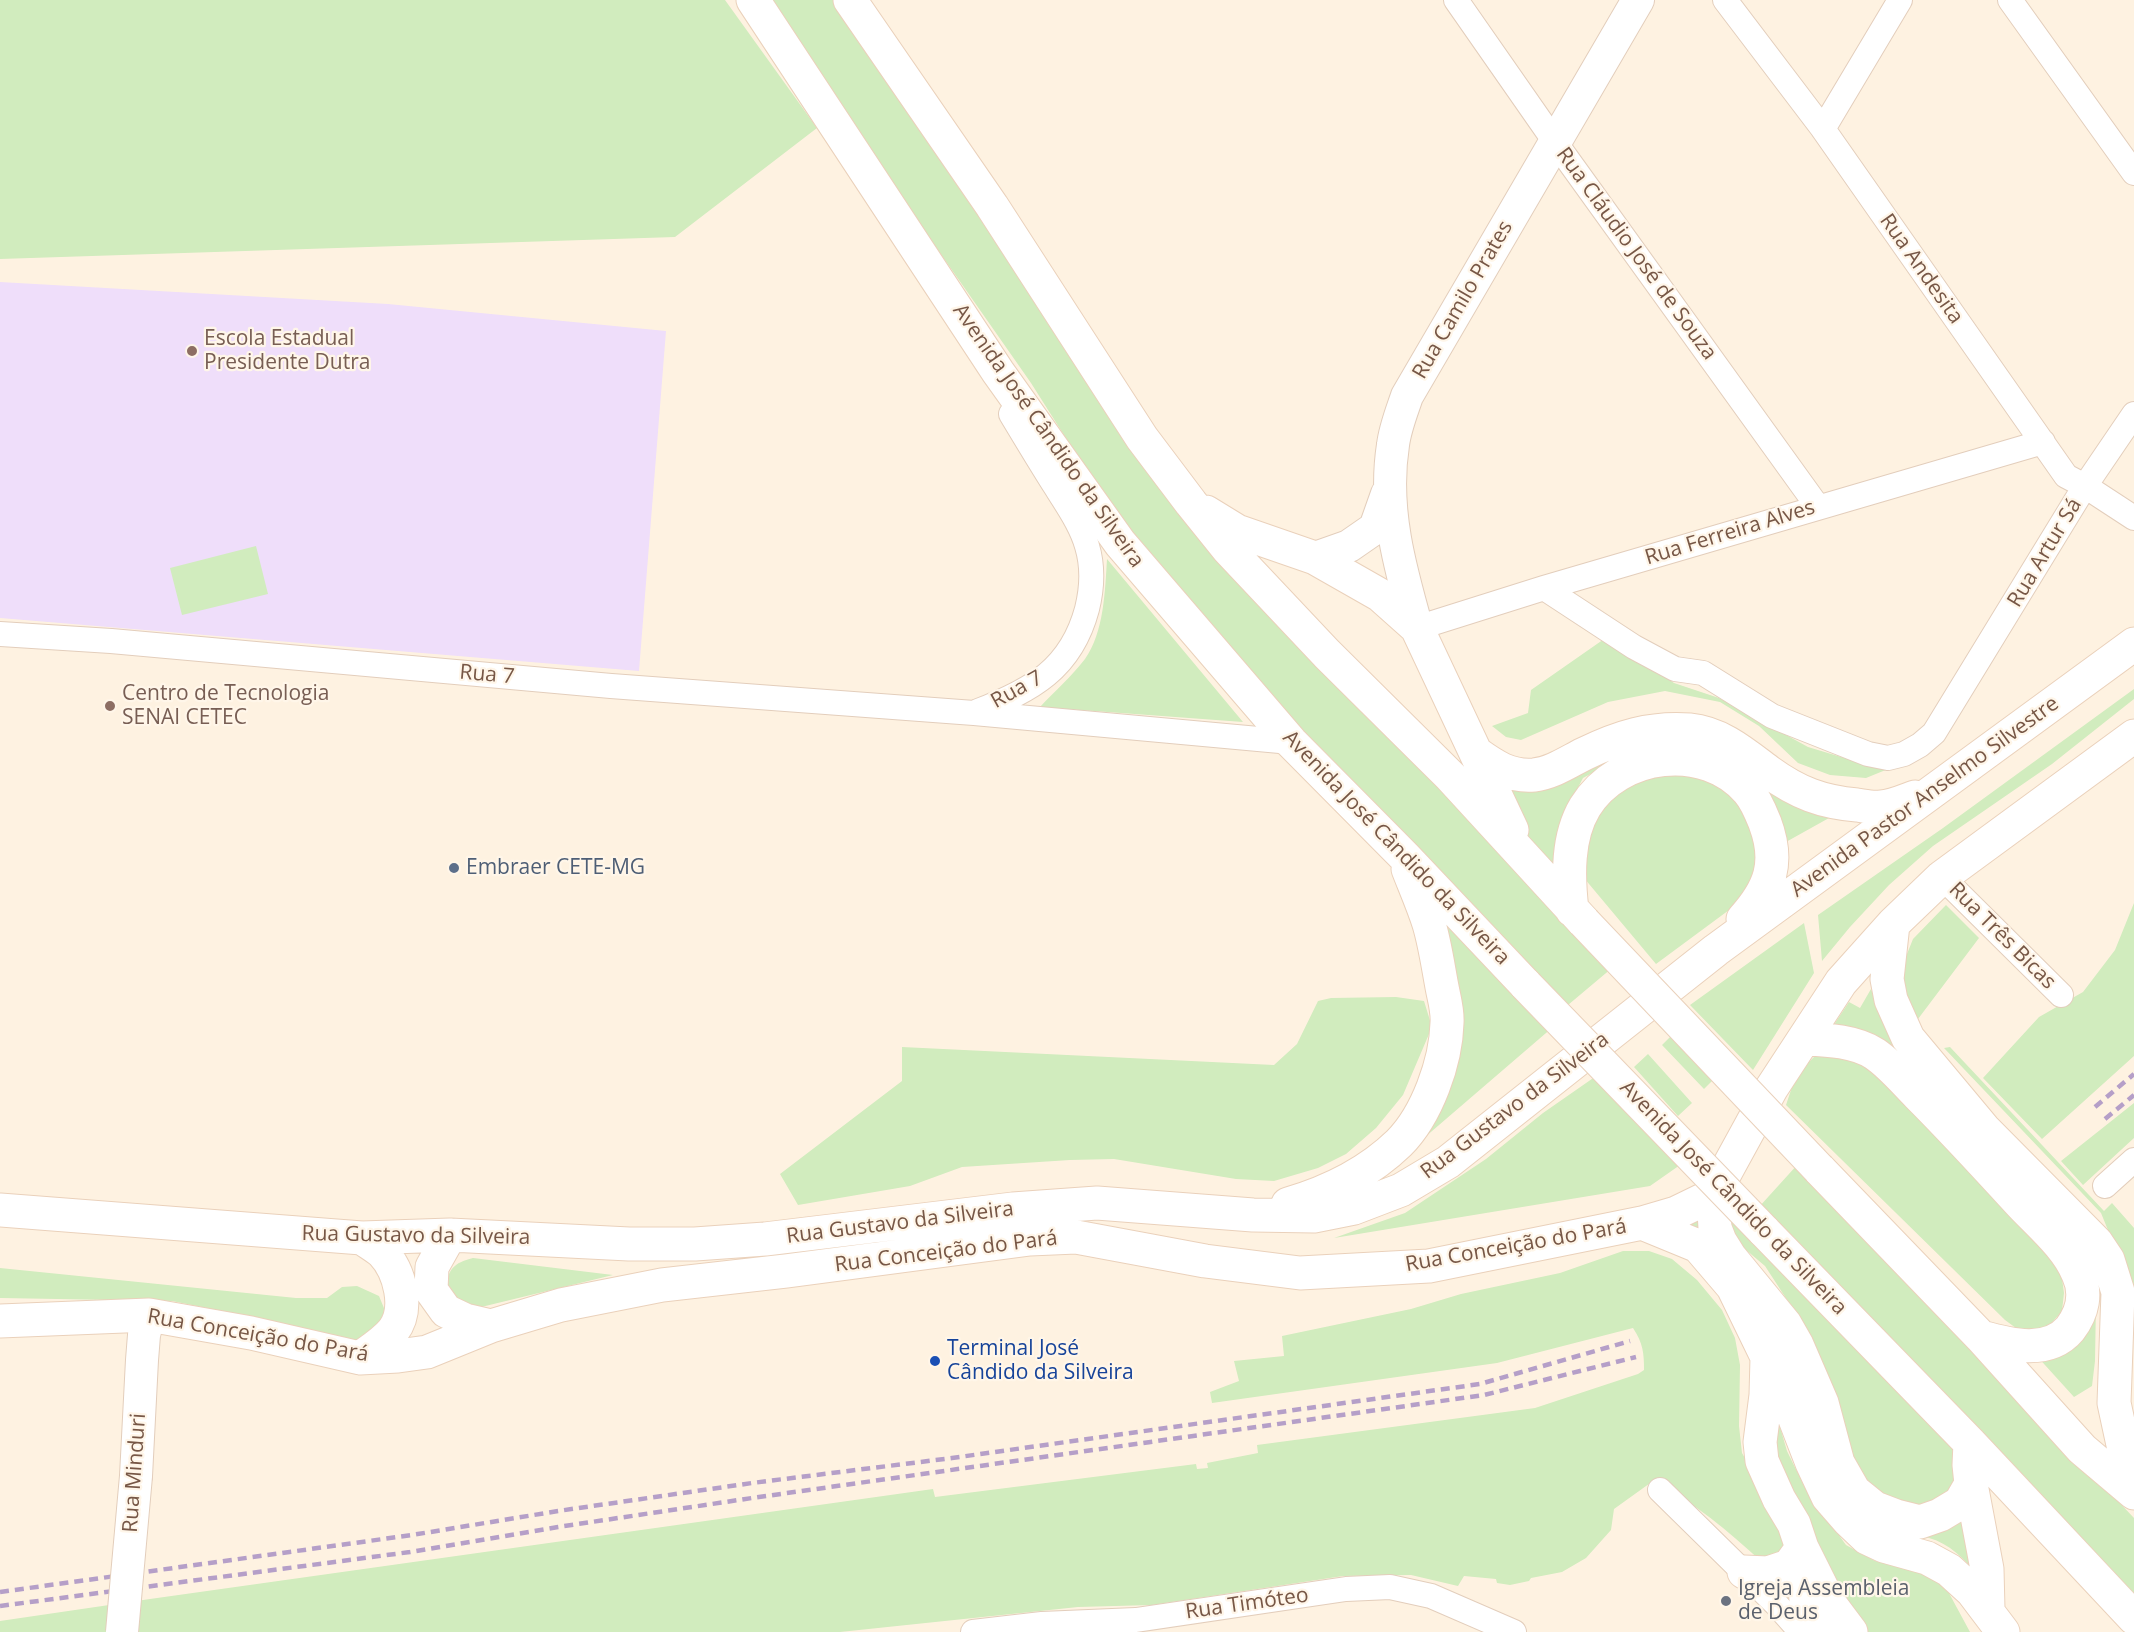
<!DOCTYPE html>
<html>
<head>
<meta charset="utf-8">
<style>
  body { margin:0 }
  canvas { display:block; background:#fef2e1 }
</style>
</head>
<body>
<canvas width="2134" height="1632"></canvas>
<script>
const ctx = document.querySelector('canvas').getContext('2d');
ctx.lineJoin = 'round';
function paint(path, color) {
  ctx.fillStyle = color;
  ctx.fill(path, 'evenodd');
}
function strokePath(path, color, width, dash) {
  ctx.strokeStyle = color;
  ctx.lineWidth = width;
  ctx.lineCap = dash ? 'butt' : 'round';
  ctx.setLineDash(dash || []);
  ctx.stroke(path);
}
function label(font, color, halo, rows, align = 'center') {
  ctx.font = font + ' "Open Sans",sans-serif';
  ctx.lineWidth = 4.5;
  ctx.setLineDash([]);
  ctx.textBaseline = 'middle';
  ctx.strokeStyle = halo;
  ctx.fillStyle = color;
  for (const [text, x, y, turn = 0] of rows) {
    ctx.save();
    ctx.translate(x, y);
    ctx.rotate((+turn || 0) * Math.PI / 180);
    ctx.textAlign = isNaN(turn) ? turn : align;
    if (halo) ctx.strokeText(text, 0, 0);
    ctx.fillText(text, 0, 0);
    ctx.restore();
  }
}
const education = new Path2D(`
  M0 282 388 304 666 331 639 671 0 618Z`);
const green = new Path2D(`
  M0 0H725L817 128 675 237 0 259Z
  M763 0H836L1131 440 1612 968 1568 1005 1281 711 1126 533 1031 383Z
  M256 546 268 594 182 615 170 568Z
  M1107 559 1243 722 1040 707C1054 692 1072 676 1085 659 1104 632 1105 591 1107 559Z
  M1607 637 1674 683 1719 698 1808 747 1881 769 1893 767 1866 778 1830 775 1798 763 1759 726 1720 702 1665 691 1608 702 1521 740 1506 737 1492 726 1528 713 1531 690Z
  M2134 689V699L2052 764 1933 846 1889 885 1850 927 1822 961 1818 915 1943 828Z
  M1662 738 1718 744 1747 762 1783 798 1829 818 1777 847 1775 825 1762 797 1744 773 1721 757 1682 748H1653L1613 762 1583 778 1572 799 1560 835 1554 877 1517 828 1489 771 1529 783 1552 778 1608 752Z
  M1668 768 1719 784 1741 805 1763 854 1748 896 1656 964 1584 878 1585 827 1599 800Z
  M1436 900 1553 1027 1396 1162 1435 1107Z
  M2134 903V1056L2042 1139 1983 1078 2039 1017 2083 992 2115 950Z
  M1946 905 1979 938 1918 1019 1904 993 1902 972 1905 959 1913 939Z
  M1804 923 1814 973 1753 1070 1690 1005Z
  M1871 989 1880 1016 1898 1046 2005 1166 2070 1232 2089 1255 2099 1278 2096 1302 2095 1361 2092 1386 2074 1397 2035 1354C2067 1349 2087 1333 2090 1300 2091 1294 2093 1287 2091 1281 2087 1265 2074 1251 2063 1238L1891 1054 1873 1039 1833 1026 1849 1002 1860 1008Z
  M1396 997 1424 1001 1432 1027 1403 1095 1376 1128 1346 1154 1318 1168 1274 1181 1236 1179 1114 1159 1070 1160 962 1167 910 1186 798 1205 780 1174 902 1081V1047L1274 1065 1297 1044 1318 1001 1331 998Z
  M1677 1030 1720 1073 1704 1089 1662 1045Z
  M1950 1047 2104 1211 2112 1203 2134 1228V1332L2126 1339 2128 1279 2101 1213 1944 1048Z
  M1838 1051 1859 1055 2060 1264 2064 1293 2062 1311 2043 1333 2020 1331 2005 1320 1786 1105 1796 1075 1814 1057Z
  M1648 1054 1692 1103 1678 1116 1634 1067Z
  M1599 1074 1680 1165 1650 1186 1334 1238 1405 1213 1486 1159 1543 1113Z
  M2134 1103V1138L2083 1185 2061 1161Z
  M1798 1164 2134 1518V1593L1759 1207Z
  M1718 1200 1953 1441 1958 1477 1936 1506 1891 1502 1869 1484 1846 1454 1808 1332 1765 1266 1739 1244Z
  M1700 1211 1716 1251 1756 1299 1790 1351 1805 1388 1821 1448 1838 1478 1864 1513 1881 1524 1908 1529 1933 1527 1964 1508 1976 1573C1963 1558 1950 1544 1929 1538 1913 1534 1896 1535 1880 1528 1860 1520 1844 1497 1832 1480 1809 1448 1810 1421 1798 1386 1775 1322 1725 1269 1677 1221Z
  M1623 1251H1649L1672 1259 1697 1280 1722 1310 1735 1338 1740 1365 1739 1426 1742 1453 1786 1529 1789 1548 1762 1562C1728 1531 1694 1502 1653 1481L1614 1509 1611 1530 1586 1558 1562 1572 1531 1578 1529 1581 1510 1585 1497 1583 1496 1579 1464 1576 1458 1586 1411 1575 1343 1576 1152 1605 1078 1607 840 1632H0V1621L150 1599 933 1489 935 1497 1196 1464 1197 1469 1208 1468 1207 1463 1258 1453 1257 1445 1535 1408 1638 1374 1644 1370C1644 1353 1643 1343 1633 1328L1497 1363 1212 1403 1210 1392 1239 1381 1234 1361 1284 1356 1282 1336 1411 1309 1461 1294 1560 1273Z
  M473 1258 613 1275 473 1309 460 1305 445 1288C449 1269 453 1263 473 1258Z
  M0 1268 296 1298H327L342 1287 357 1286 379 1296 386 1313 373 1344 344 1343 252 1317 172 1301 0 1298Z
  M1770 1393 1787 1451 1805 1488 1846 1545 1875 1561 1917 1568 1943 1582 1970 1632H1866L1861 1627 1776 1476Z`);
const minor = new Path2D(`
  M1456 0 1555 142 1818 507
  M1725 0 1823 129 2066 476 2085 486 2134 518
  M2010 0 2134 173
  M1823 129 1900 0
  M1544 588 1634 647 1675 669 1703 673 1772 716 1868 754 1888 758 1904 754 1920 745 1934 733 2085 486 2134 414
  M1417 628 1544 588 2043 442
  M0 634 111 641 611 686 974 713 1291 742
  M978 711C1032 690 1071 669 1087 609 1092 589 1093 566 1087 546 1081 525 1068 507 1057 489 1041 464 1026 439 1011 414
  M1942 877 2061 995
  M2105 1186 2134 1160
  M1660 1490 1777 1605 1801 1632
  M973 1632 1042 1624 1136 1620 1346 1589 1390 1587 1431 1596 1514 1632`);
const tertiary = new Path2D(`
  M1315 558 1349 546 1375 528 1387 494
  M1417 628C1400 568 1383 508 1393 445 1395 428 1402 411 1407 396L1638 0
  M136 1476 142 1360 144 1335 149 1315`);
const secondary = new Path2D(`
  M753 0 998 372 1120 543 1291 742 1404 856 1526 985
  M850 0 992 206 1142 438 1191 503 1228 549 1327 654 1450 776 1584 922
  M1206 512 1237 531 1315 558 1380 595 1417 628 1512 830
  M1476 753C1494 766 1510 777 1534 775 1552 773 1568 762 1584 754 1619 737 1650 727 1690 730 1721 733 1745 754 1769 772 1798 793 1822 802 1857 805 1864 806 1873 808 1880 807 1891 807 1904 801 1915 797
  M1572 910C1568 876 1567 837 1585 807 1619 752 1705 741 1748 791 1756 800 1761 813 1765 823 1780 863 1770 889 1743 919
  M1893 924 1887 979 1891 1000 1908 1038 1984 1129 2096 1242 2108 1260 2118 1292 2114 1403 2133 1491
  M1805 1039C1828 1040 1855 1041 1875 1054 1891 1065 1904 1081 1918 1095 1952 1129 1985 1165 2018 1201 2038 1223 2067 1246 2078 1274 2087 1293 2083 1312 2070 1329 2048 1355 2010 1345 1981 1337
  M1819 1169 1981 1337 2082 1449 2134 1493
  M1713 1195 1715 1228 1720 1241 1730 1257 1785 1324 1797 1345 1822 1403 1838 1463 1854 1491 1875 1508 1896 1516 1920 1522 1940 1515 1960 1503 1971 1484 1969 1465 1970 1443
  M1288 1204C1329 1192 1368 1173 1399 1143 1427 1115 1446 1062 1447 1023 1448 1011 1444 998 1442 987 1438 966 1435 944 1429 924 1423 905 1415 887 1408 869
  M0 1210 362 1238 450 1235 629 1244H695L765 1239 1013 1209 1097 1203 1253 1215 1314 1216 1354 1208 1401 1190 1448 1162 1716 950 2134 644
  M1642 1223 1698 1246 1733 1287 1786 1396 1812 1463 1828 1497 1848 1520 1867 1538 1884 1546 1927 1558 1949 1570 1972 1591 2003 1632
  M1763 1230 1970 1443 2134 1618
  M450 1235 432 1267 431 1290 446 1311 465 1320 491 1326
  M0 1321 149 1315 251 1333 360 1358 398 1356 427 1352 491 1326 561 1305 662 1285 786 1271 1030 1239 1076 1237 1205 1261 1300 1273 1429 1266 1642 1223 1676 1213 1713 1195 1771 1089 1841 982 1893 924 1942 877 2134 736
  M360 1358C371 1350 384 1342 393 1331 410 1309 400 1271 382 1252 376 1247 369 1243 362 1238
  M1767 1358 1766 1395 1760 1442 1762 1461 1779 1499 1794 1524 1802 1548 1830 1604 1851 1632
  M1971 1484 1987 1569 1988 1609
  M1804 1571 1806 1601 1815 1632
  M1744 1572 1768 1573 1789 1566 1802 1548`);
const rail = new Path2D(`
  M2095 1107 2134 1074
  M2105 1119 2134 1095
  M0 1592 412 1535 558 1511 752 1483 952 1458 1480 1384 1630 1341
  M0 1606 410 1552 558 1527 752 1498 1484 1395 1636 1357`);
const tertiaryBridge = new Path2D(`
  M122 1632 136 1476`);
const secondaryBridge = new Path2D(`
  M1584 922 1819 1169
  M1526 985 1763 1230`);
const markers = [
  [192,351,6,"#8d6e63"],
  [110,706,6,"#8d6e63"],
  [454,868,6,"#5c6f8a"],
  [935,1361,6,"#1a4fb4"],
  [1726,1601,6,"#6b7280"]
];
const streetNames = [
  ["Rua Cláudio José de Souza",1636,254,54],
  ["Rua Andesita",1921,269,55],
  ["Rua Camilo Prates",1463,300,-60],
  ["Avenida José Cândido da Silveira",1048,436,55],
  ["Rua Ferreira Alves",1730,533,-17],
  ["Rua Artur Sá",2045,553,-59],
  ["Rua 7",487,675,5],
  ["Rua 7",1017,690,-29],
  ["Avenida Pastor Anselmo Silvestre",1925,797,-36],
  ["Avenida José Cândido da Silveira",1396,848,46],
  ["Rua Três Bicas",2002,936,45],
  ["Rua Gustavo da Silveira",1515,1106,-37],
  ["Avenida José Cândido da Silveira",1733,1198,46],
  ["Rua Gustavo da Silveira",900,1223,-7],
  ["Rua Gustavo da Silveira",416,1236,1],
  ["Rua Conceição do Pará",1516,1246,-10],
  ["Rua Conceição do Pará",946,1252,-7],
  ["Rua Conceição do Pará",258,1336,10],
  ["Rua Minduri",135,1473,-86],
  ["Rua Timóteo",1247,1604,-8]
];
const educationNames = [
  ["Escola Estadual",204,339],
  ["Presidente Dutra",204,363],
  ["Centro de Tecnologia",122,694],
  ["SENAI CETEC",122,718]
];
const serviceNames = [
  ["Embraer CETE-MG",466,868]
];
const transitNames = [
  ["Terminal José",947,1349],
  ["Cândido da Silveira",947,1373]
];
const worshipNames = [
  ["Igreja Assembleia",1738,1589],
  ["de Deus",1738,1613]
];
paint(education, '#efdefa');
paint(green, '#d1ecbe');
strokePath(minor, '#e3cebc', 26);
strokePath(tertiary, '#e3cebc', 34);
strokePath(secondary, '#ead1bb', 35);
strokePath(minor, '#fff', 24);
strokePath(tertiary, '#fff', 32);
strokePath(secondary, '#fff', 33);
strokePath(rail, '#b59fc8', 4.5, [9, 6]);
strokePath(tertiaryBridge, '#e3cebc', 34, []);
strokePath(secondaryBridge, '#ead1bb', 35, []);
strokePath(tertiaryBridge, '#fff', 32);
strokePath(secondaryBridge, '#fff', 33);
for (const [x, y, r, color] of markers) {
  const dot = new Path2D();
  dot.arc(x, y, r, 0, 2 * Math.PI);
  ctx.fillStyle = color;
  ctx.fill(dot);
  strokePath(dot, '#fff6e9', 2);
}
label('21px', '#775746', '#fff6e9', streetNames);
label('21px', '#785e54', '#fff6e9', educationNames, 'left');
label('21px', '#4e5e75', '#fff6e9', serviceNames, 'left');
label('21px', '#164399', '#fff6e9', transitNames, 'left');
label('21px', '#5b616d', '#fff6e9', worshipNames, 'left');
</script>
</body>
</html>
